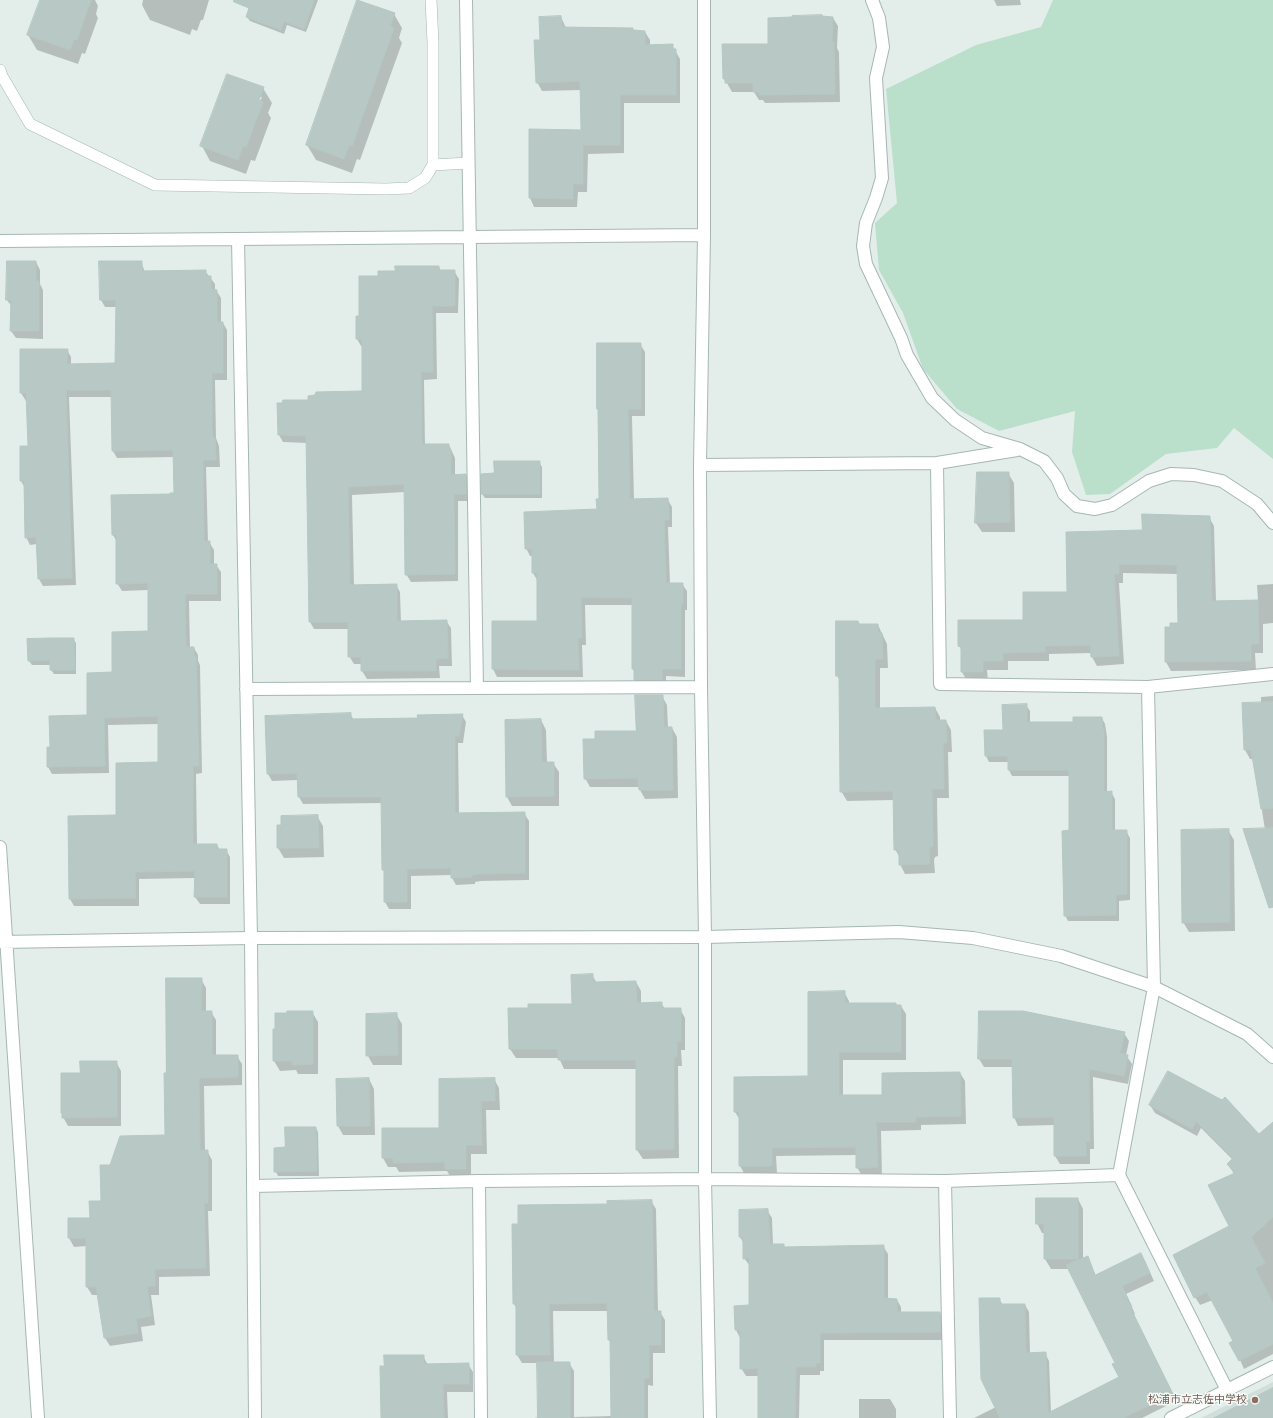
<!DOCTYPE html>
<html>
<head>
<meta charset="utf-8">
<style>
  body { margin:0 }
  canvas { display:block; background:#e3eeeb }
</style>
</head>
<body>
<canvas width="1273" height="1418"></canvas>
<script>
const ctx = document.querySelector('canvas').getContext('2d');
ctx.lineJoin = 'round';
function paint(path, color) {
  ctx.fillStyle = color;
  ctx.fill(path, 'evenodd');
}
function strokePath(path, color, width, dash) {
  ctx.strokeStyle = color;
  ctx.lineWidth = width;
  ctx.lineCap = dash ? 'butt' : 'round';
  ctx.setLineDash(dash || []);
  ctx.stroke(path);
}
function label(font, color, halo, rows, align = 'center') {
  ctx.font = font + ' Quicksand,"Noto Sans JP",sans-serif';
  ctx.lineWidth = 3;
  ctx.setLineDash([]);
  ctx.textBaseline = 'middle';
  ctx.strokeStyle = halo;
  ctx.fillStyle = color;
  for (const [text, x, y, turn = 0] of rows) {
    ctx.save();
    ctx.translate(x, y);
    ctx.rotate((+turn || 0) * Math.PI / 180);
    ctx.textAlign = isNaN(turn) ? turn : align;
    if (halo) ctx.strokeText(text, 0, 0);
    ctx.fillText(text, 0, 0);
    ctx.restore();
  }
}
const built = new Path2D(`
  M1273 1382V1418H1201Z`);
const green = new Path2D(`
  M1053 0H1273V459L1234 428 1217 448 1166 454 1110 494 1086 495 1072 452 1075 411 999 431 957 409 923 369 903 313 879 270 875 223 897 203 886 89 976 45 1041 27Z`);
const shadow = new Path2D(`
  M41 0H95L98 6 96 14 98 18 85 54 82 53 78 64 37 50 28 35Z
  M143 0H209L203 20H201L197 31 192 29 190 35 150 20 142 5Z
  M253 0H318L306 32 287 25 284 34 250 21 247 17Z
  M994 0H1020L1021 5 997 6Z
  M394 14 402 28 399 38 402 43 360 160 357 159 352 173 316 160 307 145Z
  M561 17 566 28 632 29 634 31 645 32 650 40V46L672 45 680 59V103H624V153L588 154 587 192H578L577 207H534L530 198V130L582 131 581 90 542 91 537 82 541 41Z
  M822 17 833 18 838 26 837 48 839 52 840 102 765 103 763 100H759L754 92H732L724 78Z
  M263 88 272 103 268 113 271 118 255 161 251 160 246 174 210 161 202 146ZM259 97H262L258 105H257Z
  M36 262 40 270V284L43 290V339L16 338 11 331 12 307 7 300Z
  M141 262 145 272 205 271 215 284V290H216L221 298V323H223L227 330V380H215L216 438 219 446 220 467H206L208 542H209L214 550V565H216L221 572V601H189L190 648H194L198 655V661L200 665 202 773 196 774 197 845H217L220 850H226L230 857V904H200L195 897V878L139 879V906H74L70 899 69 817 117 816 159 763V724L108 725 109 773 52 774 48 767V748H51L88 716 113 673 149 632V590L122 591 117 583V542L113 535 175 494 174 457 117 458 113 451 112 397H69L76 585 43 586 39 579 37 544 30 545 26 537 25 488 21 481 29 447 27 401H26L21 393V350H67L71 357V365L116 364 117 307H105L101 300Z
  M439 267 441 271H454L459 279 458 313H436L437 379 424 380 425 445H449L455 458V476L466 475 470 483V501H458V581L411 582 406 574 405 492 352 495 354 586 396 585 400 592 401 622 446 621 451 628 452 666H439L440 678 367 679 362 671V664H354L349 656V629H314L310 622 307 443 283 442 279 435 309 401 363 392V347L361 346 357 339 360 317 379 277 397 272Z
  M640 344 645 352V416H632L634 500H668L672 507V527H668L670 584H682L687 591V610H685V677L666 676V687H640L635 680V672L633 669V605H585L586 645H582L583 677H497L493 669V622H538L537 580 533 573V556H530L526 548 598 510 600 500 599 411 598 409Z
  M539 462 542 467V498H485L482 494Z
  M1008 473 1014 483 1015 532H982L976 523Z
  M1209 517 1214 526 1216 602 1258 601 1257 585 1273 584V623L1263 624V653H1255L1256 670 1171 671 1166 662V628H1171L1179 624 1178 574 1123 573V583H1119L1124 664 1097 666 1092 657V653L1049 654V661H1008V670H987L988 681H967L962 672V651L959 646 1024 621 1068 593 1143 531Z
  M860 625H878L887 644 888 668H880V709L935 708 940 717V721H946L951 730 952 752H948L949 798H937L938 856 935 857 934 860 935 873 905 874 900 864V858L895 849 894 800 847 801 841 791 840 680 837 676Z
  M73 639 76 643V674H54L51 670V665H32L29 661Z
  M662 696 667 705 668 728H672L677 737 678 798 645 799 640 790V787H590L585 778 637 732Z
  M1273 696V905L1265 830 1254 759H1250L1245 750 1261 703V697Z
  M1026 705 1030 711V723H1074L1102 718 1105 724 1107 737V793L1111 792 1115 799V831H1126L1130 838V900L1119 901V921H1068L1065 915 1070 831V776H1012L1009 770V762H989L986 756 1004 731Z
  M350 714 354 720 419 719 462 715 466 722 463 743H458L459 814 524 813 529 821V880L481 881 475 882V884L456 885 452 878V875L411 876V909H389L385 902V874L383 869 382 803 303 804 299 797 298 780 272 781 268 774Z
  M541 720 546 730 547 763H553L559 772V806H512L507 797Z
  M317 816 323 826 324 857 284 858 278 848V826Z
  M1228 830 1234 840 1235 931 1189 932 1183 922Z
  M592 975 597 983 636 982 641 991V1004L661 1003 665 1009H680L685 1018V1050H681L682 1066H678L679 1158 643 1159 637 1150V1069H564L559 1058H516L510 1049 529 1009 573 1005Z
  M201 979 206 988V1012H211L216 1020V1056H237L242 1064V1085L204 1086 205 1151H207L212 1160V1211H208L210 1276 159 1277V1295H151L155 1325 141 1327 143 1341 110 1346 105 1338 99 1295H92L87 1287V1246L74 1247 69 1238V1219H91L102 1202 111 1166 166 1136 167 1074Z
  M844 992 849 1001V1004L901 1006 906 1014V1060H843V1096H883L960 1073 965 1081 966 1124 921 1125V1130L881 1131 882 1176H862L857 1167V1155L776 1156 777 1173H774V1174L745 1175 740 1166V1120L735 1112 809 1077Z
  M312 1012 318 1022V1074H298L296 1070 280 1071 274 1061Z
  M396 1014 402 1024V1065H373L368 1056Z
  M1124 1033 1129 1041 1126 1055 1132 1064 1128 1084 1093 1077 1094 1149H1090V1164H1060L1055 1156V1125L1018 1126 1014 1117 1013 1067H984L979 1059Z
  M116 1062 121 1071V1126H68L63 1117 81 1074Z
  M369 1079 374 1089 375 1135H343L338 1126Z
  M494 1079 499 1088 500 1110H486L487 1154H471V1178H451L447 1171 399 1172 396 1167H388L383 1158V1129H440Z
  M1150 1105 1273 1139V1354L1244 1369 1240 1360 1234 1341 1213 1300 1200 1305 1195 1297 1230 1226 1234 1174 1228 1164 1233 1160 1201 1128 1197 1136 1155 1113Z
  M316 1128 318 1132 319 1176H278L276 1172 286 1148Z
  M1078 1199 1083 1209V1259L1088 1258 1096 1276 1140 1254 1145 1261 1154 1281 1126 1294 1135 1314 1134 1315 1176 1401 1142 1418H974L996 1407 999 1299 1003 1305H1025L1029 1312 1030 1354 1045 1353 1049 1361 1051 1412 1120 1378 1116 1363 1069 1269H1051L1045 1259V1233H1042L1037 1223Z
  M651 1201 656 1209 658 1312H660L665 1320V1353H653V1386L648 1385V1418H534L539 1417 538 1363H522L517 1355V1309L514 1304 608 1205ZM553 1311H609V1339L611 1343 612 1416 574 1417V1371L569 1363H554Z
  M767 1210 772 1218 773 1245H783L785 1248 883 1246 888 1254V1299L897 1300 901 1307V1313H940L944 1321 945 1340H824V1371H820V1375H800L799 1418H759V1376H746L741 1368 740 1338 736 1330 735 1307 750 1306V1266L744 1258V1244L740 1237Z
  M423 1356 428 1365 468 1364 473 1372V1392H447L448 1418H382Z
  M859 1399H890L896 1409V1418H859Z`);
const building = new Path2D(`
  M40 0H91L77 40 74 39 70 50 27 35Z
  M234 0H314L304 29 284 21 281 30 246 17 249 8 234 2Z
  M357 0 395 13 390 26 394 28 352 146 349 145 344 159 306 145Z
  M822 15V16L833 17 832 42H834L835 94 759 95V92H753V83H725V79H723L722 44H768V18L792 17V16Z
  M561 16 562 27 633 28V30L645 31V45L673 44V49H676V95H620V145H583V184H573V199L529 198V129L581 130 580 81 536 83 534 40H540L539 17Z
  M227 74 264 87 259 100 263 102 246 147 243 146 238 160 200 146Z
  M7 261H36V281H39V331H10L11 300H6Z
  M99 261H142V271L206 270V276H211V289L217 290V322H223V373H212V430L213 438H215L216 460H203L204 541H210V564H217V594H185L186 647H194V656H196L199 766H193V844H217V849H227V897H194L195 871 135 872 136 898 69 899 68 816 116 815V763L158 762V716L104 718 105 766 47 767V747H50L49 716 87 715V673L112 672V632L148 631V583L116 584V535H112L111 495 170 494V493H174L173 450 112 451 111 390H66L72 578 38 579 36 537 25 538 24 481H20V446H28L26 393H20V349H68L67 364 115 363 116 300H100Z
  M395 266H439V270H455V306H432L433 372H421L422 444H449V450H451V475L466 474V494H454L455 574 405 575 404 484 348 487 350 585 397 584V621L447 620 448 658 436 659V671H361V657H348V622H309L306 436 278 435 277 403H282L283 400H308V396L315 395 316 392 362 391V339H356V316H359V276H378V271H395Z
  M597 343H641V409H628L630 499 668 498 669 520H664L666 583H683V603H681V669H662V680H634V669H632V598L581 597 582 638H578L579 670 492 669V621H537V573H532V549H525L524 512 597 509 596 499H599L598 409H597Z
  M494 461H540V494H481V474L494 473Z
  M977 472H1009L1010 522 975 523Z
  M1142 514 1210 516 1212 601 1258 600 1259 644H1251V661L1165 662V627H1170V623H1178L1177 565 1119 564V574H1114L1119 656 1091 657 1090 645 1045 646V652L1003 653V661H983V672H961V647L958 646V620H1023V592H1067L1066 532 1142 530Z
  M836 621H858L859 624H878V633H882L883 659H875V708L935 707 936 720H946L947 743H943L944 789H932L933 847H930L929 850 930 864 899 865V850H894L893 791 840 792 839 676H836Z
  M50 638H74L75 670H50V660L28 661 27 639Z
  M635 695H663L664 727H672L673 790H639L638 778 584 779 583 739H595V731H636Z
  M1273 702V808L1261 809 1251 750H1244L1242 703Z
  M1027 704V722H1073V717H1102L1103 730 1104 729V792L1112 791V830H1127V894L1116 895V915L1064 916 1062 831 1069 830V770H1008V756H985L984 730H1003L1002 705Z
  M351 713V719L418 718 417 715 463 714 459 736H455V813L525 812V873L477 874 472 875V877L451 878V868L407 869V902H384V870H382L381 797H298L297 773 267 774 265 716Z
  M541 719 542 762H554V796L506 797 505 720Z
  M318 815 319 848H277V825H281V816Z
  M1273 828V907L1269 908 1243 829Z
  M1229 829 1230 922 1182 923 1181 830Z
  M593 974V982L636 981 637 1003 662 1002V1008H681V1041L677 1042V1057H674V1149L636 1150V1060H558V1049H509L508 1008H528V1004H572L571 975Z
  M166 978H202L201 1011H212V1055H238V1077L199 1078 200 1150H208V1203H204L206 1268 155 1269V1286H147L151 1316 136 1319 138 1333 104 1338 96 1287H86V1238H68V1218H90L89 1201H101L100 1165H110L120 1136 165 1135 164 1073H166Z
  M845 991V1003H896V1005H901V1052H839V1095H882V1073L960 1072 961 1116 916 1117V1122H876L878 1167 856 1168V1147L772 1148V1165H770V1166H739V1112H734V1077L808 1076V992Z
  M287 1011H313V1064L292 1065V1061H273V1029H275V1013H287Z
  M979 1011H1023L1125 1032 1120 1053 1128 1055 1124 1076 1089 1069 1090 1142 1086 1141V1156H1054V1117L1013 1118 1012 1059H978Z
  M397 1013 398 1055 366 1056V1014Z
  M80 1061H117V1117L62 1118V1113H61V1073H80Z
  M1168 1071 1222 1100 1225 1097 1259 1134 1273 1122V1217L1251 1237 1265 1263 1255 1268 1273 1303V1344L1239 1361 1229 1343 1233 1341 1207 1292 1194 1298 1173 1255 1229 1226 1208 1185 1235 1173 1227 1164 1233 1158 1196 1121 1192 1129 1149 1105Z
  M369 1078 370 1126H337L336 1079Z
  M495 1078V1101H481L482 1145H466V1169H445V1162L393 1163V1158H382V1128H439V1079Z
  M285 1127H316L317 1171 274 1172V1148L285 1147Z
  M1036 1198H1078V1259H1044V1224H1036Z
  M652 1200 654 1311H661V1345H649V1378H644V1418H611L610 1340H608L607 1303 549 1304 550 1355H516V1304H513L512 1224H518V1205L607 1204V1201Z
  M768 1209 770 1244H784V1247L884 1245V1298L897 1299V1312H940L941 1332 820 1333V1363H816V1367H796L795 1418H758V1368L740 1369V1330H735L734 1306 749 1305V1258L743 1259V1237H739V1210Z
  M1141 1253 1150 1273 1122 1286 1132 1307H1130L1173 1394 1123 1418H1000L981 1379 979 1298H1000V1304H1025L1026 1353 1046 1352 1048 1413 1119 1377 1112 1364 1115 1363 1066 1265 1088 1256 1095 1275Z
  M384 1355H424V1364L469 1363V1384H443L444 1418H381L380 1366H384Z
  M537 1362H570V1418H538Z
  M1273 1388V1418H1214Z`);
const service = new Path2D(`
  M0 70 2 76 30 124 155 185 386 189 409 188 425 178 433 165V43L431 0
  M433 165 468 163`);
const minor = new Path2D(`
  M466 0 477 688
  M704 0V235L700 465 701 687 705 937V1179L710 1418
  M872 0 879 18 883 47 876 78 882 178 876 198 866 223 863 246 866 264 901 338 907 355 932 398 955 420 982 438 1020 449 1044 461 1057 478 1064 494 1077 506 1095 509 1112 505 1149 481 1171 474 1194 475 1222 481 1257 504 1273 523
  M238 239 251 938 255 1418
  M0 241 704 235
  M937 463 940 684 1148 687 1273 674
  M700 465 937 463 1017 450
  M1148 687 1154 987 1119 1175 1227 1390
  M246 689 701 687
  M479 1181 481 1418
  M945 1181 950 1418
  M253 1186 479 1181 705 1179 945 1181 1119 1175
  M1171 1418 1273 1367`);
const tertiary = new Path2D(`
  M0 847 38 1418
  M0 942 251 938 705 937 899 932 973 938 1061 956 1154 987 1247 1034 1273 1057`);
const markers = [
  [1255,1400,4,"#8d6e63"]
];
const educationNames = [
  ["松浦市立志佐中学校",1247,1400]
];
paint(built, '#d1deda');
paint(green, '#bae0cc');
paint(shadow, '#0003');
paint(building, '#b8c9c5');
strokePath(building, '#b4c8c4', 1);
strokePath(service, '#a5b7b4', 12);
strokePath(minor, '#a5b7b4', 14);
strokePath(tertiary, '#a5b7b4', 14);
strokePath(service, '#fff', 11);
strokePath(minor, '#fff', 12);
strokePath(tertiary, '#fff', 12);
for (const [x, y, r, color] of markers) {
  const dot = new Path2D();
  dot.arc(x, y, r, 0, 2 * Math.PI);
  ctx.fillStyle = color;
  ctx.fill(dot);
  strokePath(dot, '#f4faf8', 1.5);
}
label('11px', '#785e54', '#f4faf8', educationNames, 'right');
</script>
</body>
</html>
